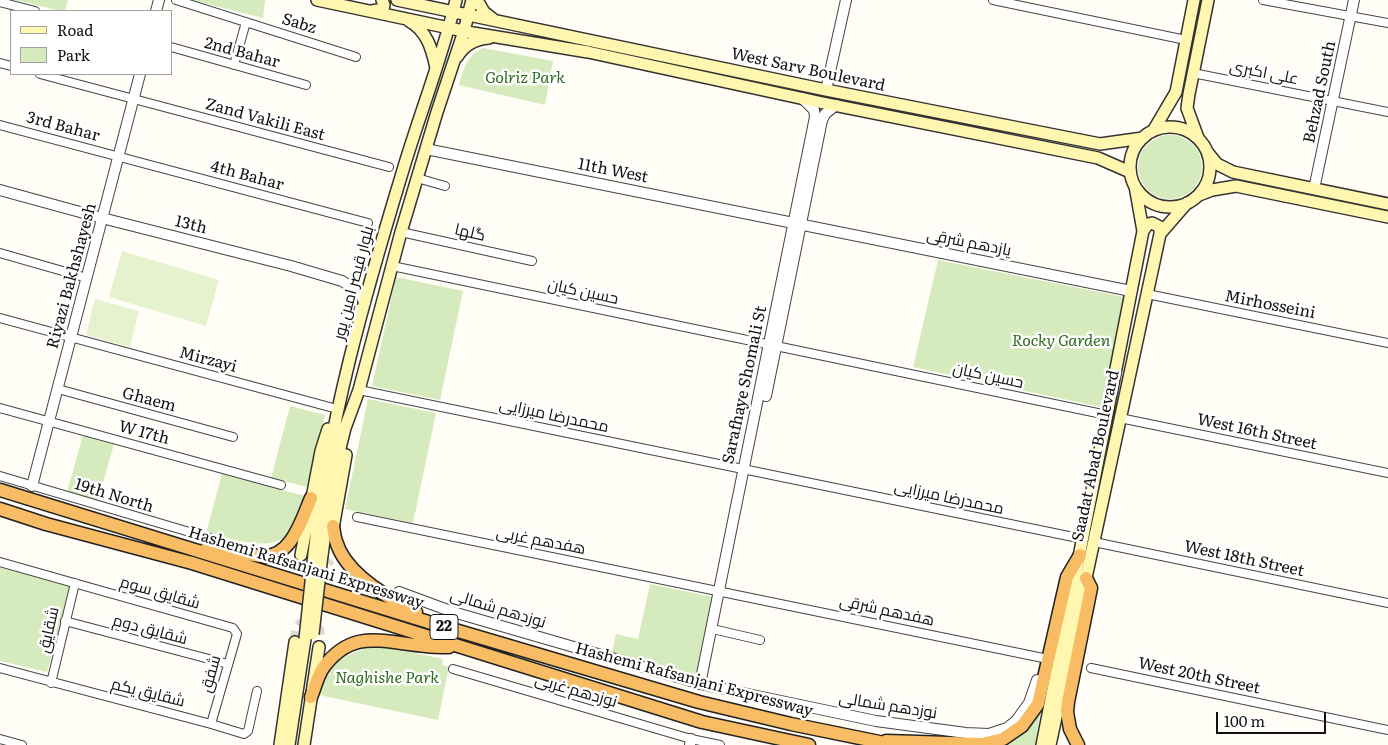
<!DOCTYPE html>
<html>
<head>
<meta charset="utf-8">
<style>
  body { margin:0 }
  #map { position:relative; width:1388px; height:745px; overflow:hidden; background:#fffdf5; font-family:Literata,serif }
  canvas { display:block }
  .legend { position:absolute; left:10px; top:10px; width:162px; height:65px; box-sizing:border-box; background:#fff; border:1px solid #a0a0a0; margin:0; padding:6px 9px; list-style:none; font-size:15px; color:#111 }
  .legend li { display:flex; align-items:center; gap:10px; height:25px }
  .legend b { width:25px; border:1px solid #a0a0a0 }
  .scale { position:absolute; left:1216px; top:712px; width:110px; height:22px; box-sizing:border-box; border:2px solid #111; border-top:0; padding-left:6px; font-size:15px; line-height:18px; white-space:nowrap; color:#111; -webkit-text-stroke:4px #fff; paint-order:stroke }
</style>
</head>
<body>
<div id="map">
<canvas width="1388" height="745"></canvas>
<ul class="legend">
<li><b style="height:6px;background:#fff6b0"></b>Road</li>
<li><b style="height:14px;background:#d5ebbd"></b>Park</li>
</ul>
<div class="scale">100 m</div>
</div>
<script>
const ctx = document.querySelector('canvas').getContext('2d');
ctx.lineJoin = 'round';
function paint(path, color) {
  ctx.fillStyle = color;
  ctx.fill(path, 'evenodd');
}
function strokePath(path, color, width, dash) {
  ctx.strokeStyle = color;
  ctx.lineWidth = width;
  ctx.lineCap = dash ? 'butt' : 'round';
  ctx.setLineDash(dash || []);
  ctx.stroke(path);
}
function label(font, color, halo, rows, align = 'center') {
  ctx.font = font + ' Literata,Cairo,serif';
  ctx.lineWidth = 5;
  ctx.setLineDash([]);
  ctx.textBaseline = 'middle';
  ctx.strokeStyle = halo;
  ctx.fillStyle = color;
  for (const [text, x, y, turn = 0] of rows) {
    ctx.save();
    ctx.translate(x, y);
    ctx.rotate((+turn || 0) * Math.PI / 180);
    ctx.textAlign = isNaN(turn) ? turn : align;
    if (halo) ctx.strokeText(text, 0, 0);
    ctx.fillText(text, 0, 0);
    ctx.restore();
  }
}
const green = new Path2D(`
  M15 0H68L65 11H61Z
  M192 0H265L263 18Z
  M483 48 553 61 545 105 459 85C463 70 467 54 483 48Z
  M1138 167a32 32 0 1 1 64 0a32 32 0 1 1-64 0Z
  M938 260 1124 297 1103 406 1101 407 913 367Z
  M396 277 463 291 440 400 372 386Z
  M368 399 436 413 413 523 345 509Z
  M290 406 325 415 307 487 271 478Z
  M83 435 114 444 98 500 67 492Z
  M222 474 305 496C300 509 295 523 287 534 271 554 227 537 206 533Z
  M0 567 71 586 47 672 0 661Z
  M650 584 713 597 697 673 690 676 611 656 616 634 638 639Z
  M386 647 443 659 442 665 449 667 438 720 319 695C330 660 350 648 386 647Z
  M1037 714H1040L1035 745H1000Z`);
const pitch = new Path2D(`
  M122 251 219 280 206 326 109 297Z
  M95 299 139 311 130 347 86 335Z`);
const secondaryTunnel = new Path2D(`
  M301 555 303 560 315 567 325 566 330 559
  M295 642 297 629 301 624 312 625 319 630V647`);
const minor = new Path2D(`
  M176 0 356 57
  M993 0 1186 40
  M1263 0 1388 23
  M0 2 35 11
  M171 47 306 85
  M0 63 11 66
  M234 65 246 22
  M1193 73 1388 112
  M40 74 389 167
  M0 125 368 223
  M417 178 445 186
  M401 232 532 261
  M0 253 87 278
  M392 266 1107 415
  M1147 294 1388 343
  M0 318 337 409
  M58 389 233 437
  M359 390 1083 539
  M0 408 281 485
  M1120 418 1388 473
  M0 476 220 541
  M357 517 1043 658
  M1094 542 1388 603
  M0 562 233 628 237 634 211 724
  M65 621 228 664
  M717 630 760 640
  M0 668 211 724 244 734 248 731 257 691
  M1091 668 1388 730
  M453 669 691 739 720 745
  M51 683 75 583
  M0 739 22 745`);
const tertiary = new Path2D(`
  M156 11 159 0
  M826 90 846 0
  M426 149 1131 291
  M1314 189 1354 0
  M0 190 102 218 291 266 342 281 358 291 365 303
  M766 396 822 120 825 114 836 105
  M32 486 140 74
  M399 592 453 612 705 685 876 721 966 733 989 734 1007 728 1016 721 1029 703 1037 680
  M700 684 815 117 814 110 802 98
  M690 745 691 739`);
const secondary = new Path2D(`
  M317 0 473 33 588 52 823 103 1098 158 1130 172
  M397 0 826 90 1100 144 1143 138
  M477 0 484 12 493 19
  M372 11 383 9 384 5 382 0
  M409 21C427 31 432 49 436 68
  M457 57C464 45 476 39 489 38
  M1130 167a40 40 0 1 1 80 0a40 40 0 1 1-80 0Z
  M1153 131 1176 92 1194 0
  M1198 138 1187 108 1189 94 1208 0
  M1208 153 1217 164 1233 172 1388 204
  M1199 195 1212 190 1236 186 1388 217
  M1143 231 1148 224 1152 223 1160 227V234
  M333 528 346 455
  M314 554C328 423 365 295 403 170 420 113 442 58 456 0
  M301 555 321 451 328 429
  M322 555 333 477 345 428 359 390 401 232 437 112 464 31 472 0
  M280 745 295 642
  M289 745 305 639
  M304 745 319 647
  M1042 745 1143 231 1135 186
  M1050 745 1160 234 1187 203`);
const trunk = new Path2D(`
  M0 490 438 625 699 702 791 724 894 745
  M0 509 46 524 192 563 702 722 809 745
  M333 526C334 531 334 536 336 541 345 574 388 598 416 612
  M206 549C225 549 242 554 261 556 291 559 302 519 311 498
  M311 697C315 688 317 677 323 668 353 627 384 643 426 646 433 647 441 647 449 647
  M886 741 982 744 1003 739 1022 726 1038 704 1067 577 1080 555
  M1078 745 1070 729 1067 712 1068 702 1091 588 1086 578`);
const secondaryBridge = new Path2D(`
  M313 634 322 555
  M305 639 314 554`);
const shields = [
  [444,627,28]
];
const shieldNames = [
  ["22",444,627]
];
const streetNames = [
  ["Sabz",299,24,17],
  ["2nd Bahar",242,53,15],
  ["West Sarv Boulevard",808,70,12],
  ["علی اکبری",1264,73,11],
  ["Behzad South",1320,92,-78],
  ["Zand Vakili East",265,120,15],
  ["3rd Bahar",63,127,15],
  ["11th West",613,171,11],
  ["4th Bahar",247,176,15],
  ["13th",191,225,14],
  ["گلها",470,233,13],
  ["یازدهم شرقی",969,243,11],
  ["Riyazi Bakhshayesh",72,276,-75],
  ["بلوار قیصر امین پور",354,283,-75],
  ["حسین کیان",583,292,12],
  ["Mirhosseini",1270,305,11],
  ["Mirzayi",208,360,15],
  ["حسین کیان",988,376,12],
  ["Sarafhaye Shomali St",745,385,-78],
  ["Ghaem",149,400,15],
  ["محمدرضا میرزایی",554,416,12],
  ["West 16th Street",1257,432,12],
  ["W 17th",144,433,15],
  ["Saadat Abad Boulevard",1096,456,-78],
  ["19th North",114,496,17],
  ["محمدرضا میرزایی",949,498,12],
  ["هفدهم غربی",541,541,11],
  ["West 18th Street",1244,559,12],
  ["Hashemi Rafsanjani Expressway",306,568,17],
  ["شقایق سوم",160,593,16],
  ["نوزدهم شمالی",498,609,17],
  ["هفدهم شرقی",887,611,12],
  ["شقایق",49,630,-77],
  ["شقایق دوم",150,630,15],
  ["شفق",211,674,-74],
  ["West 20th Street",1199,676,12],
  ["Hashemi Rafsanjani Expressway",694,680,15],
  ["نوزدهم غربی",576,691,16],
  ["شقایق یکم",148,693,14],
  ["نوزدهم شمالی",888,706,9]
];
const parkNames = [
  ["Golriz Park",525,78],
  ["Rocky Garden",1061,341],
  ["Naghishe Park",387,678]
];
paint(green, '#d5ebbd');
paint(pitch, '#e6f2cf');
strokePath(secondaryTunnel, '#dbdad3', 11, [11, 5.5]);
strokePath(minor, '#444', 10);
strokePath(tertiary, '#444', 12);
strokePath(secondary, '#333', 14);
strokePath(trunk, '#222', 15);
strokePath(minor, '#fff', 8);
strokePath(tertiary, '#fff', 10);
strokePath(secondary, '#fff6b0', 11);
strokePath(trunk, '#f7bc64', 12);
strokePath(secondaryBridge, '#333', 14, []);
strokePath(secondaryBridge, '#fff6b0', 11);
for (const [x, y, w] of shields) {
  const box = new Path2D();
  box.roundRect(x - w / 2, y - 12.5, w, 25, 4);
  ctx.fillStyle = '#fff';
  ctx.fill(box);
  strokePath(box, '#111', 1);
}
label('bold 15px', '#111', null, shieldNames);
label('16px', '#111', '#fff', streetNames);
label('italic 16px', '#2f6b1f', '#fff', parkNames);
</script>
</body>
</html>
